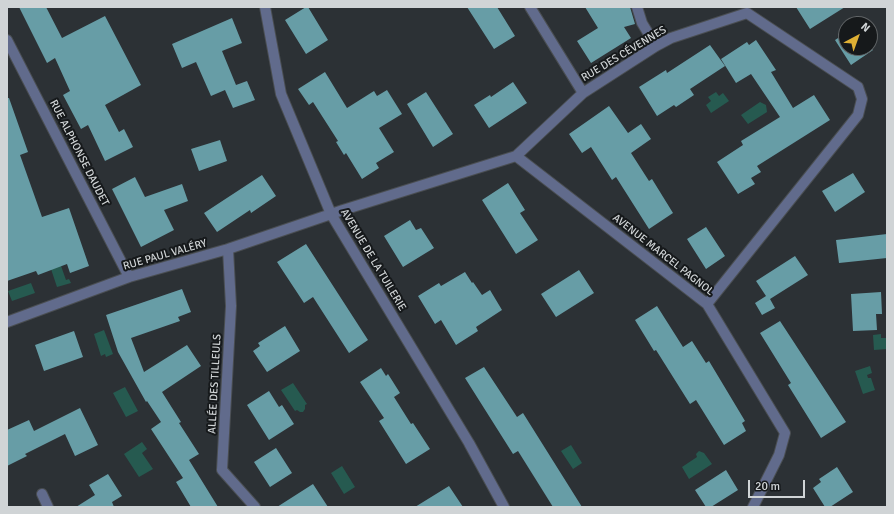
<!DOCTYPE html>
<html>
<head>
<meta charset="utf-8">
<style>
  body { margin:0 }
  #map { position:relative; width:894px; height:514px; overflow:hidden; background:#2c3135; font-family:Signika,sans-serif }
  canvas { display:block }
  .frame { position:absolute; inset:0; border:8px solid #d0d4d6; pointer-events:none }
  .north { position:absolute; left:838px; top:16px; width:40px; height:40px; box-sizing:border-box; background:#16191b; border:1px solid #606466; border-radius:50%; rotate:41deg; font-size:11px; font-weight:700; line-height:16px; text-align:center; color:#d0d4d6 }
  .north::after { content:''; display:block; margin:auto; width:14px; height:18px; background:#dfb034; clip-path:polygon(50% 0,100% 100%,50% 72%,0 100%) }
  .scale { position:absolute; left:748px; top:480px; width:57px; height:18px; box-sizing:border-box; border:2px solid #d0d4d6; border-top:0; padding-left:5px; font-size:12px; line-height:14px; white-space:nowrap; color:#d0d4d6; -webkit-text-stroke:3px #16191b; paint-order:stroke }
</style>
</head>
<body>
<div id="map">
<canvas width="894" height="514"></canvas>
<div class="frame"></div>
<div class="north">N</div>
<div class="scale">20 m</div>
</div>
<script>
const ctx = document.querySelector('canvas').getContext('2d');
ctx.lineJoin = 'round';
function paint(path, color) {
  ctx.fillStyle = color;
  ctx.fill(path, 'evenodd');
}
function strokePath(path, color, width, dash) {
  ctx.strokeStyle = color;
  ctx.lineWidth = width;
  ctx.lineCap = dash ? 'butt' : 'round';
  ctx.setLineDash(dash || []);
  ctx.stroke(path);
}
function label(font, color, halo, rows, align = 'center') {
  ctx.font = font + ' Signika,sans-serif';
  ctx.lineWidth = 4;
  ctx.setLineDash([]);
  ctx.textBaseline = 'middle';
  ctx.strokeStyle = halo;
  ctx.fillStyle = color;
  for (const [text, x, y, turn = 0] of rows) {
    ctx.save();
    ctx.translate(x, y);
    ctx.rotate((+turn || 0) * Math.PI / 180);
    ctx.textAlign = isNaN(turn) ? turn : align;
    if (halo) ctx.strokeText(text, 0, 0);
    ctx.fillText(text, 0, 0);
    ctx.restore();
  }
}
const water = new Path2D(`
  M716 92 719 96 723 93 729 101 711 113 706 105 711 101 708 97Z
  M760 102 766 105 767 112 748 124 741 115Z
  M60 263 66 280 69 279 71 283 57 287 50 266Z
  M31 283 35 293 12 301 8 291Z
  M104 330 113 354 106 357 105 354 101 356 94 334Z
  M881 334V338H887V349L874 350 873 335Z
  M870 366 872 373 867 375 868 378H871L875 390 863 394 855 371Z
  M293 383 307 404 305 405V409L303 412H300L297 410 295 411 281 390Z
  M125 387 138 411 126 417 113 393Z
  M142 442 147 449 142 453 153 469 139 477 124 454Z
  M571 445 582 463 573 469 561 451Z
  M699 451 704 453 712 464 689 479 682 467 697 457 696 454Z
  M342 466 355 487 344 494 331 473Z`);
const building = new Path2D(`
  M19 7H46L62 38 105 16 141 85 105 105 119 132 124 129 133 147 105 161 88 125 81 129 63 95 70 91 55 58 47 63Z
  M306 7H308L328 40 306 54 285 20Z
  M467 7H497L515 36 494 49Z
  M585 7H630L635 24 624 27 631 38 591 63 577 41 598 28Z
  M796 7H845L810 29Z
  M232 18 242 43 222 51 236 85 247 81 255 100 233 108 225 90 211 96 196 62 182 68 172 44Z
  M846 33V48H870V46L873 50 851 65 835 40Z
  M756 40 776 70 771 72 793 108 814 95 830 120 757 166 761 172 751 178 755 184 738 194 717 162 743 145 741 141 780 117 751 74 736 83 721 59 747 42 749 45Z
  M710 45 725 66 690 89 694 95 676 107 674 105 657 116 639 87 666 70 667 73Z
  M325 72 347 108 374 91 377 96 387 90 402 114 379 128 394 152 376 163 379 168 362 179 346 153 344 155 336 142 338 141 313 102 309 105 298 89Z
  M513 82 527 103 489 128 474 105 490 95 491 97Z
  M426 92 453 134 433 147 407 104Z
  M7 98H9L28 152 20 155 42 217 69 208 89 266 70 273 67 264 38 275 36 271 7 281Z
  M609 106 628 133 641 124 651 139 631 153 649 181 652 179 673 213 649 229 616 177 612 180 591 147 582 153 569 134Z
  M220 140 227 161 199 171 191 149Z
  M853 173 865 192 835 212 822 191Z
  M262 175 276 196 251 213 250 210 217 232 204 213Z
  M135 177 145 197 182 184 188 201 164 210 174 230 141 247 112 189Z
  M508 183 525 210 520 213 538 240 516 254 482 200Z
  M410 220 416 230 421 228 434 248 403 267 384 236Z
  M706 227 725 256 706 269 687 239Z
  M887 234V258L839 263 836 240Z
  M306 244 368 340 349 353 313 297 304 303 277 262Z
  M795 256 808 275 770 299 775 308 762 315 755 303 766 296 756 281Z
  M579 270 594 293 556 317 541 294Z
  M465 272 472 283 473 282 482 295 490 290 502 310 476 327 478 331 456 345 441 320 435 324 418 296 439 283 441 286Z
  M182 289 191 312 178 317 180 321 131 338 144 372 187 345 201 366 162 392 181 422 179 423 199 454 189 460 218 507H191L176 482 183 478 151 429 161 422 147 401 146 402 118 352 106 315Z
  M881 292 882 314H876L877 330 853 331 851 294Z
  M657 306 683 347 692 341 706 363 709 361 745 421 742 423 746 431 724 445 696 400 690 404 656 350 654 351 635 320Z
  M780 321 846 422 821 438 788 385 791 383 760 333Z
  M285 326 300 351 267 372 253 351 260 346 258 343Z
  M74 331 83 357 44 371 35 345Z
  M484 367 517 417 523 413 582 507H553L518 451 513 454 465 378Z
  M381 368 386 376 388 374 400 393 394 397 411 424 413 423 430 449 406 464 379 421 384 418 360 382Z
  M269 391 279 407 282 405 294 424 269 440 247 405Z
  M80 408 98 445 75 456 65 434 25 454 27 456 7 466V430L29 420 34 431Z
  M276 448 292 473 270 487 254 462Z
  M837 467 853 492 830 507H825L813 488 821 482 819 479Z
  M726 470 738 490 711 507H706L695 490Z
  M108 474 122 496 112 502 114 507H76L95 495 89 485Z
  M313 484 328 507H277Z
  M449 486 463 507H415Z`);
const minor = new Path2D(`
  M265 7 281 94 331 214 469 443 504 507
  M530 7 583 93
  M637 7 642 23 656 46
  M7 40 129 277
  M516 156 707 304 785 433 779 455 753 507
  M228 249 231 306 222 470 255 507
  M7 322 129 277 228 249 343 210 516 156 583 93 656 46 671 38 747 13 858 87 862 99 858 115 707 304
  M42 494 48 507`);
const streetNames = [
  ["RUE DES CÉVENNES",624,54,-31],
  ["RUE ALPHONSE DAUDET",79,153,63],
  ["RUE PAUL VALÉRY",165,255,-16],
  ["AVENUE MARCEL PAGNOL",663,255,38],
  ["AVENUE DE LA TUILERIE",373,260,59],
  ["ALLÉE DES TILLEULS",215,384,-87]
];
paint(water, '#265a50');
paint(building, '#679da6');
strokePath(minor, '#4a4e52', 12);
strokePath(minor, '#616b8c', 10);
label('11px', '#d0d4d6', '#16191b', streetNames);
</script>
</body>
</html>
